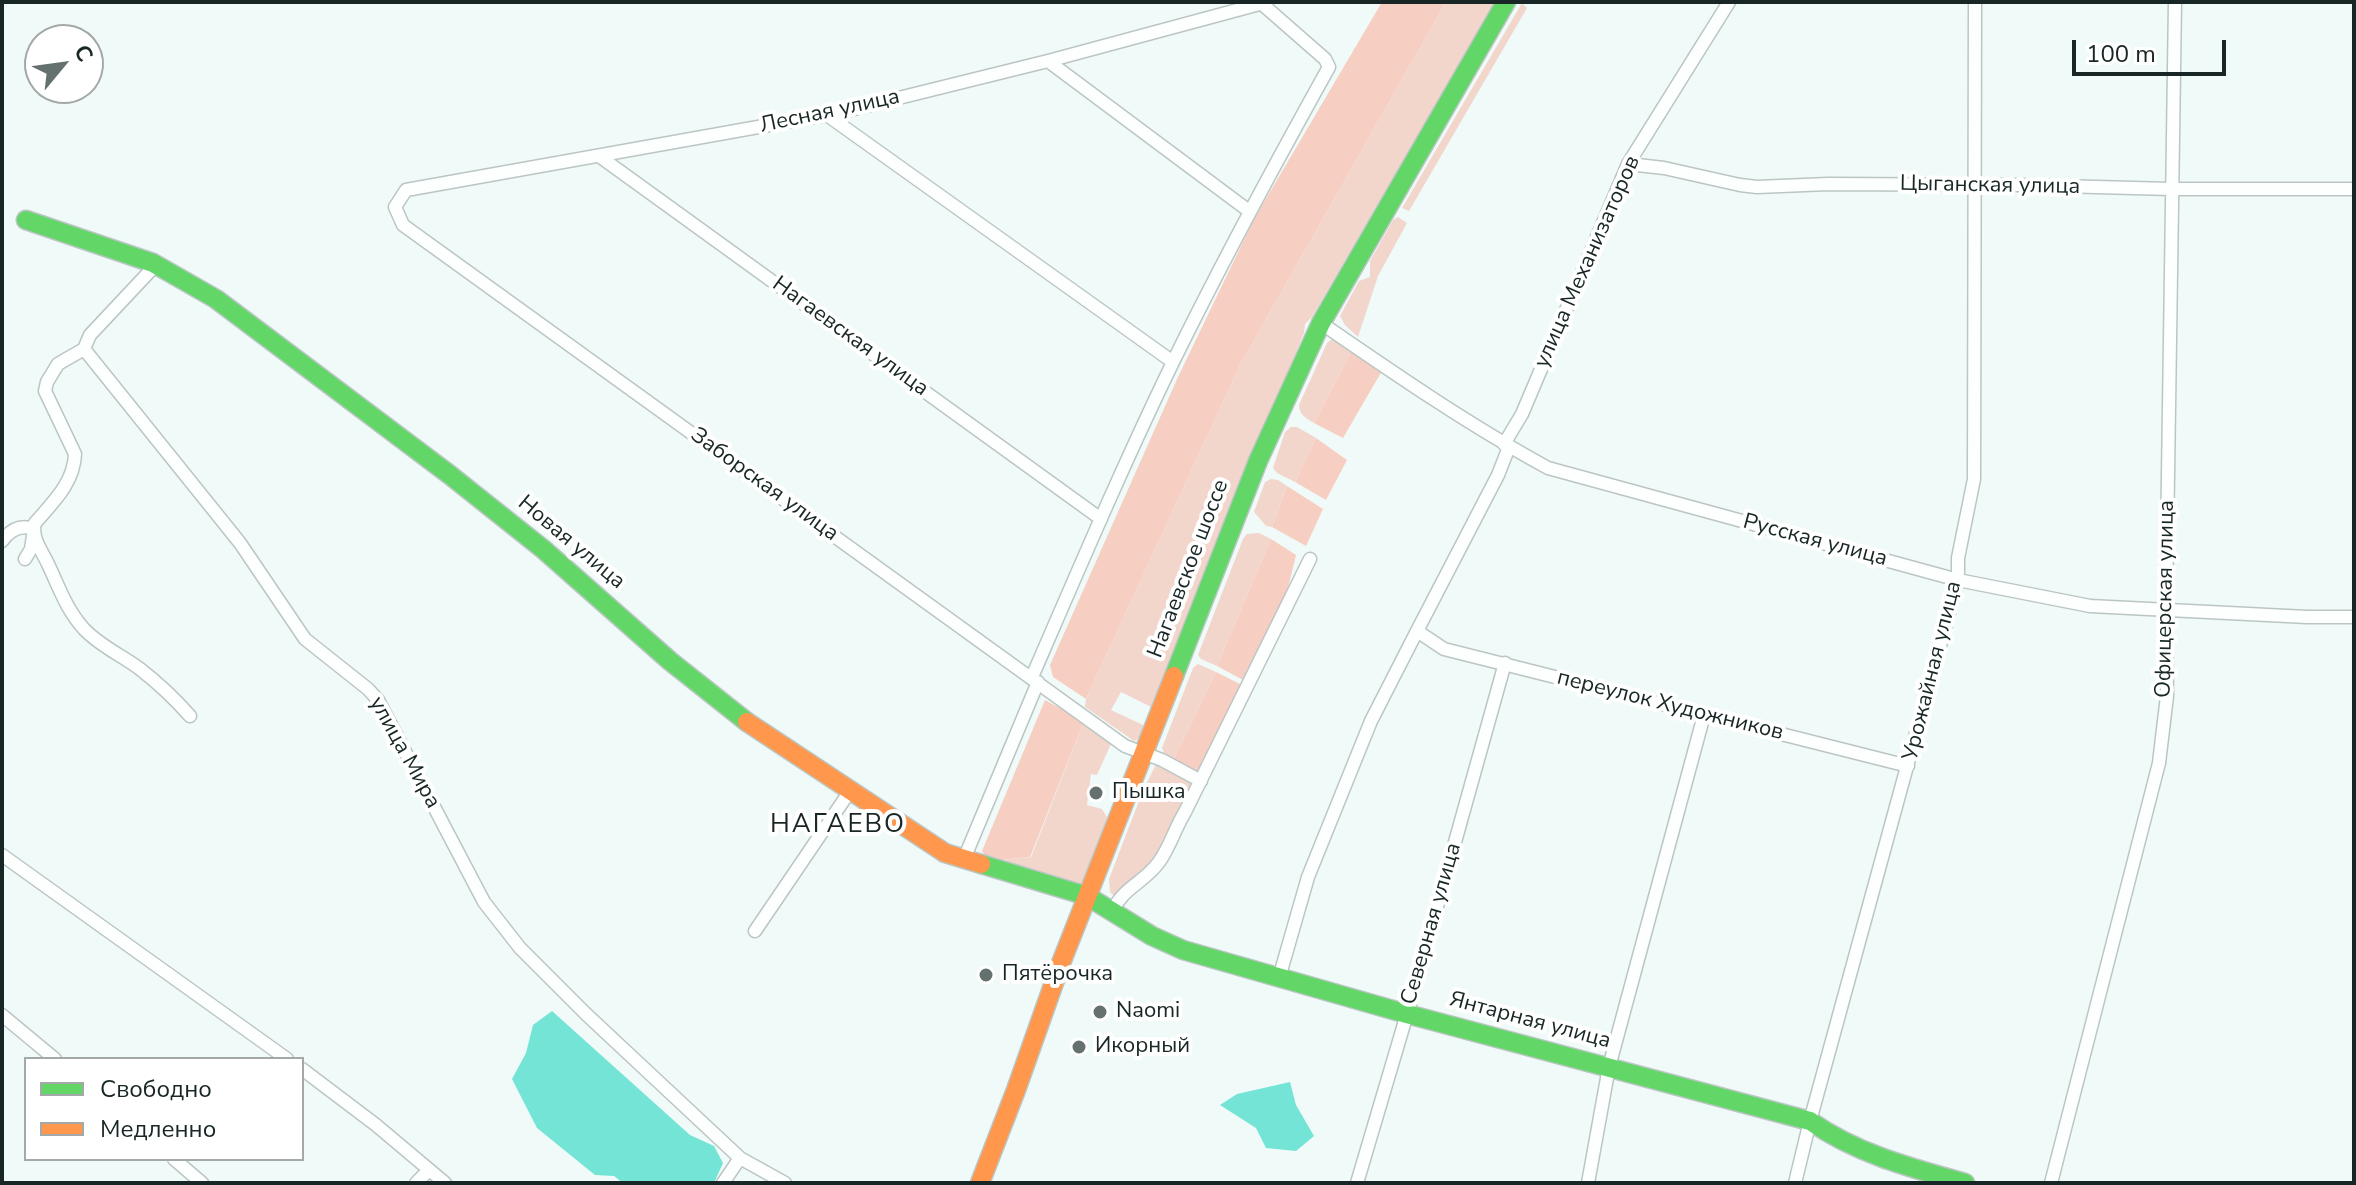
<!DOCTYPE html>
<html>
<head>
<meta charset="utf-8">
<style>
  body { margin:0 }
  #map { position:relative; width:2356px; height:1185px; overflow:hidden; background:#f0faf8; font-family:"Nunito Sans",sans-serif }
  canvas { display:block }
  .frame { position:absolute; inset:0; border:4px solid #182725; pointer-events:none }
  .legend { position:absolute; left:24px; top:1057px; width:280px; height:104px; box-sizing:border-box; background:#fff; border:2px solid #a3a9a8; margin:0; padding:10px 14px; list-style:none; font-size:24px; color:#182725 }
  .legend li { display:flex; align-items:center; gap:16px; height:40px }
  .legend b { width:40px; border:2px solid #a3a9a8 }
  .north { position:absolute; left:24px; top:24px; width:80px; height:80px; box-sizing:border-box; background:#fff; border:2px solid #a3a9a8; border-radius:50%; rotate:61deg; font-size:22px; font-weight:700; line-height:32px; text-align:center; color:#182725 }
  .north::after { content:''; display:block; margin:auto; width:28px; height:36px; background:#64716f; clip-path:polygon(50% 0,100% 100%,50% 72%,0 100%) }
  .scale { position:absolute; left:2072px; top:40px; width:154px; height:36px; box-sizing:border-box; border:4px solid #182725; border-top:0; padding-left:10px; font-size:24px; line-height:28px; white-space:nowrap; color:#182725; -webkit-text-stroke:6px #fff; paint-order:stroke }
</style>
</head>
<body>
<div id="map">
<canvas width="2356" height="1185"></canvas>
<div class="frame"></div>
<ul class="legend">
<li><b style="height:10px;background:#63d668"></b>Свободно</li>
<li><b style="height:10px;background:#ff974d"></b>Медленно</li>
</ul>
<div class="north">С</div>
<div class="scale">100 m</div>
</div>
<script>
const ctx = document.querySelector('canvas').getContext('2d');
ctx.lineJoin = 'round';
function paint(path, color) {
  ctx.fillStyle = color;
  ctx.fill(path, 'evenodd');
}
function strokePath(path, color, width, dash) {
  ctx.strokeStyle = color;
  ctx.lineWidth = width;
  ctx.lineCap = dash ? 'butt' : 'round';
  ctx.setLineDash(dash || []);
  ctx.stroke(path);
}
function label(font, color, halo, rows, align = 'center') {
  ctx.font = font + ' "Nunito Sans",sans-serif';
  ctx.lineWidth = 8;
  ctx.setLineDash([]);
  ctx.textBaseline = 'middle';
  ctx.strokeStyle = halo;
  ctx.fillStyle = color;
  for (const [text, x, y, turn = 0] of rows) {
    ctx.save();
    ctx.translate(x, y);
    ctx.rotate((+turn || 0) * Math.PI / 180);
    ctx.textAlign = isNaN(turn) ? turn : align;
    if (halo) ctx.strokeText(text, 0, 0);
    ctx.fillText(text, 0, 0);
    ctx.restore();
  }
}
const green = new Path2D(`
  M1446 2H1495L1312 317 1305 324 1304 333 1151 707 1121 692 1111 710 1143 725 1142 737 1134 741 1085 707 1086 699 1240 365Z
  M1522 3 1527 8 1409 211 1402 208Z
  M1398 217 1407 223 1378 276 1358 337 1345 325 1340 316 1359 281 1370 277V261L1393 220Z
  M1337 338 1352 350 1314 423C1306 418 1299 415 1299 405L1327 343 1332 339Z
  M1291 427H1297L1316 438 1295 482 1277 473 1273 468 1285 432Z
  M1271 479 1278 480 1287 486 1272 527 1266 526 1254 512 1265 482Z
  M1259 533 1271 539 1217 666 1201 659 1198 655 1243 539 1247 534Z
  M1198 664 1216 672 1174 759 1165 755 1162 748 1193 668Z
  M1084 721 1111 744 1097 775 1091 774 1087 805 1102 809 1107 817 1085 883 1080 887 1002 860 1031 857Z
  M1157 762 1195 783 1165 846 1139 878 1114 896 1110 892 1109 879 1142 793Z`);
const forest = new Path2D(`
  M1382 2H1446L1240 365 1086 699 1053 677 1050 665 1178 377 1254 219Z
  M1352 350 1382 371 1343 438 1314 423Z
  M1316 438 1347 460 1326 500 1295 482Z
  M1287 486 1323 509 1306 546 1272 527Z
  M1271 539 1296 555 1287 592 1245 681 1217 666Z
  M1216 672 1244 686 1200 772 1174 759Z
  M1045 700 1084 721 1030 857 989 861 982 851Z`);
const water = new Path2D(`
  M552 1011 690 1135 714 1146 723 1163 714 1183H623L614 1176 595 1175 537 1128 512 1079 526 1053 533 1025Z
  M1290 1082 1296 1105 1314 1136 1296 1151 1266 1148 1256 1128 1220 1105 1237 1094Z`);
const street = new Path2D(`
  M1048 61 1249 211
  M827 115 1173 362
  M599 156 1101 519
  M1628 164 1664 168 1740 185 1757 187 1828 184 2021 185 2171 189H2354
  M153 263 150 271 90 335 84 349 240 543 305 639 368 689 378 700 484 902 520 948 586 1014 740 1158 785 1183
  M1321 323C1395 374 1469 425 1548 468L1958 580 2090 606 2307 617H2354
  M84 349 58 364 47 382 45 391 75 454C74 483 53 502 35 523 31 538 42 551 48 564 59 587 66 609 84 629 100 646 121 655 140 669 158 683 175 699 190 716
  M1504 444 1522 414 1628 164 1729 2
  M1509 447 1498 475 1417 631 1444 649 1908 766
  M2 541C10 530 20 524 34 529L31 549 25 559
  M1032 677C1078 571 1123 465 1173 362 1222 262 1275 164 1329 67L1325 59 1261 3
  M1201 781 1162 760 1125 746 403 225 395 207 406 190 842 112 1048 61 1267 2
  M2 855 287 1059
  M964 859 1038 682
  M1112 912C1123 887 1144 883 1159 862 1170 847 1175 828 1185 812L1310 559
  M755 931 850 791
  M1279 978 1308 877 1371 721 1417 631
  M2 1015 55 1059
  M302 1069 376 1125 445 1183
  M174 1159 202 1183
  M416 1183 429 1170
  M723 1183 740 1158
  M1357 1183 1407 1014 1505 663
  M1588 1183 1609 1067 1704 715
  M1795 1183 1810 1121 1958 580V558L1974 479 1975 2
  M2051 1183 2159 763 2167 696 2166 610 2175 2`);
const fast = new Path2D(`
  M26 220 153 263 216 299 450 475 543 549 670 661 747 722
  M1174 676 1258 461 1321 323 1506 2
  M981 864 1087 896 1152 936 1183 950 1407 1014 1810 1121C1857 1154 1911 1168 1965 1183`);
const slow = new Path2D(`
  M747 722 945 853 981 864
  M980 1183 1016 1090 1061 963 1174 676`);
const markers = [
  [1096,793,8,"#64716f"],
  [986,975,8,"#64716f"],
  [1100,1012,8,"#64716f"],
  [1079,1047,8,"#64716f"]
];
const streetNames = [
  ["Лесная улица",830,112,-12],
  ["Цыганская улица",1990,186,1],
  ["улица Механизаторов",1588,262,-66],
  ["Нагаевская улица",850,337,36],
  ["Заборская улица",764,485,36],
  ["Русская улица",1815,541,15],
  ["Новая улица",571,543,40],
  ["Нагаевское шоссе",1189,569,-69],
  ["Офицерская улица",2166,599,-89],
  ["Урожайная улица",1933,671,-76],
  ["переулок Художников",1670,706,14],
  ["улица Мира",404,753,61],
  ["Северная улица",1432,924,-74],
  ["Янтарная улица",1530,1021,15]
];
const poiNames = [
  ["Пышка",1112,793],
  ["Пятёрочка",1002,975],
  ["Naomi",1116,1012],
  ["Икорный",1095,1047]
];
const quarterNames = [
  ["НАГАЕВО",838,826]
];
paint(green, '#f2d6cc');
paint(forest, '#f7cec2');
paint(water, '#73e4d6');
strokePath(street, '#bbc6c4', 15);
strokePath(fast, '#bbc6c4', 21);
strokePath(slow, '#bbc6c4', 21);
strokePath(street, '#fdfefe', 12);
strokePath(fast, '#63d668', 18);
strokePath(slow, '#ff974d', 18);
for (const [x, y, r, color] of markers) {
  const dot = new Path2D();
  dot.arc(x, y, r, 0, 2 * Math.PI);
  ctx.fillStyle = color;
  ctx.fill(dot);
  strokePath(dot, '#fff', 3);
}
label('22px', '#182725', '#fff', streetNames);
label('22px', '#182725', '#fff', poiNames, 'left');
ctx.letterSpacing = '2px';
label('26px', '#182725', '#fff', quarterNames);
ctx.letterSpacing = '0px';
</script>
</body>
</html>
